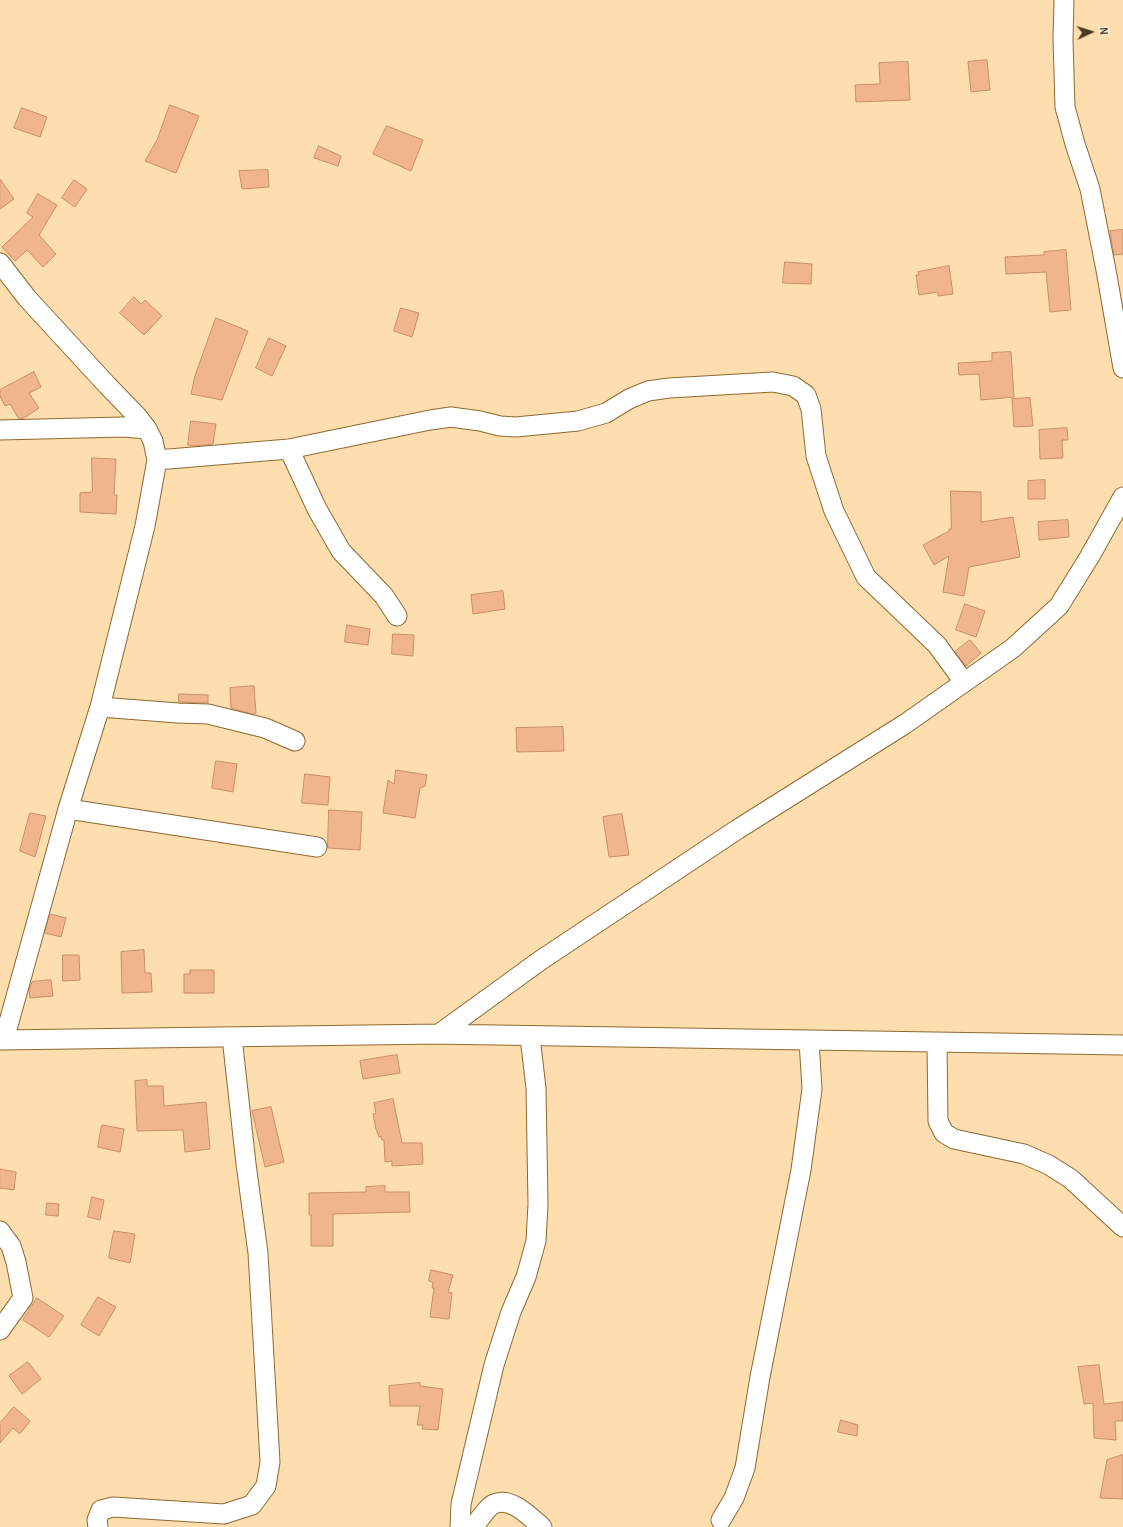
<!DOCTYPE html>
<html>
<head>
<meta charset="utf-8">
<style>
  body { margin:0 }
  #map { position:relative; width:1123px; height:1527px; overflow:hidden; background:#feddaf; font-family:Karla,sans-serif }
  canvas { display:block }
  .north { position:absolute; left:1071px; top:12px; width:40px; height:40px; -webkit-text-stroke:3px #feeed7; paint-order:stroke; rotate:86deg; font-size:11px; font-weight:700; line-height:16px; text-align:center; color:#493921 }
  .north::after { content:''; display:block; margin:auto; width:14px; height:18px; background:#493921; clip-path:polygon(50% 0,100% 100%,50% 72%,0 100%) }
</style>
</head>
<body>
<div id="map">
<canvas width="1123" height="1527"></canvas>
<div class="north">N</div>
</div>
<script>
const ctx = document.querySelector('canvas').getContext('2d');
ctx.lineJoin = 'round';
function paint(path, color) {
  ctx.fillStyle = color;
  ctx.fill(path, 'evenodd');
}
function strokePath(path, color, width, dash) {
  ctx.strokeStyle = color;
  ctx.lineWidth = width;
  ctx.lineCap = dash ? 'butt' : 'round';
  ctx.setLineDash(dash || []);
  ctx.stroke(path);
}
const building = new Path2D(`
  M987 60 990 90 971 92 968 62Z
  M908 62 910 100 856 102 855 85 880 84 879 63Z
  M170 105 199 116 176 173 145 161 157 140Z
  M22 108 47 117 40 137 14 128Z
  M387 126 423 140 411 171 373 154Z
  M319 146 341 156 338 166 314 158Z
  M268 170 269 187 242 189 239 171Z
  M0 179 14 199 0 209Z
  M74 180 87 189 75 207 62 198Z
  M38 194 57 205 39 235 56 254 43 267 27 250 15 261 2 247 33 217 27 213Z
  M1123 230V254L1114 255 1110 231Z
  M1066 250 1071 310 1050 312 1046 272 1006 274 1005 257 1044 255V252Z
  M785 262 812 264 811 284 783 283Z
  M949 266 953 294 938 296V292L919 295 916 275H919L918 272Z
  M134 297 141 304 145 300 162 316 144 335 120 313Z
  M401 308 419 313 412 337 394 331Z
  M216 318 248 331 222 400 191 394 195 376Z
  M269 338 286 346 272 376 256 368Z
  M1011 352 1014 397 981 400 979 374 959 375 958 363 992 361V353Z
  M34 372 41 387 29 393 39 408 24 418 19 419 10 404 5 406 0 396V390Z
  M1030 398 1033 426 1014 427 1012 399Z
  M191 421 216 424 213 444 195 446 188 445Z
  M1067 428 1068 440H1062L1063 458 1040 459 1039 430Z
  M92 458 116 459 114 495H117L116 514 80 512V493L92 492Z
  M1045 480V499H1028V481Z
  M951 491 981 492V522L1013 517 1020 557 969 567 964 596 943 592 949 556 934 565 923 545 949 531V529H951Z
  M1068 520 1069 537 1039 540 1038 522Z
  M503 591 505 609 473 614 471 595Z
  M965 604 985 611 976 637 956 630Z
  M347 625 370 629 368 645 345 642Z
  M393 634 414 635 413 656 392 654Z
  M970 640 981 653 966 666 955 652Z
  M254 686 256 713 252 714 231 708 230 688Z
  M179 694 208 695V703L179 702Z
  M563 727 564 751 517 752 516 728Z
  M216 761 237 764 233 792 212 788Z
  M396 770 427 775 425 786 420 788 415 818 383 813 388 780 394 784Z
  M305 774 330 777 328 805 302 803Z
  M329 810 362 812 360 850 328 848Z
  M30 813 46 816 35 857 20 851Z
  M622 814 629 855 609 857 603 817Z
  M50 914 66 918 61 937 45 933Z
  M144 950 145 973H151L152 992 122 993 121 952Z
  M63 955H79L80 980 63 981Z
  M190 970H214V993H184V974H190Z
  M51 980 53 996 30 998 29 990 32 982Z
  M397 1055 400 1073 363 1079 360 1061Z
  M147 1080V1086H163L164 1106 206 1102 210 1149 185 1152 183 1130 137 1131 135 1081Z
  M393 1099 402 1143H422L423 1164 392 1166V1161L385 1162 384 1140H382L381 1136 379 1137 376 1129 373 1114 376 1113 374 1103Z
  M271 1107 284 1162 265 1167 252 1111Z
  M102 1125 124 1129 120 1152 98 1147Z
  M0 1169 16 1172 14 1190 0 1188Z
  M385 1186V1192H409L410 1212 333 1214V1246H311V1215H309V1193L366 1192V1187Z
  M92 1197 104 1200 100 1220 88 1217Z
  M47 1203 59 1204 58 1216 46 1215Z
  M114 1231 135 1234 130 1263 109 1258Z
  M431 1270 453 1275 448 1292 452 1293 449 1319 430 1317 434 1288H432L433 1282 429 1281Z
  M98 1297 116 1307 99 1336 81 1325Z
  M37 1298 64 1316 49 1337 23 1320Z
  M28 1362 41 1379 22 1394 9 1376Z
  M1099 1365 1104 1404 1123 1402V1421H1115L1116 1440 1094 1438 1093 1403 1084 1404 1078 1367Z
  M420 1383V1386L443 1389 438 1430 422 1429 423 1425H417L420 1406H390L389 1386Z
  M14 1407 30 1421 20 1434 13 1428 0 1443V1423Z
  M841 1420 858 1425 857 1436 838 1432Z
  M1123 1455V1499L1100 1498 1107 1460Z`);
const minor = new Path2D(`
  M1064 0 1063 39 1065 107 1075 144 1090 189 1106 270 1123 368
  M0 263 27 298 107 385 137 416 147 429 153 441 157 460 145 526 100 707 68 809 4 1040
  M0 430 123 427 147 429
  M289 449 317 509 341 551 384 596 397 616
  M157 460 289 449 430 420 451 417 480 421 500 426 516 427 578 421 606 413 629 399 648 391 669 388 773 382 793 386 806 395 811 409 816 456 834 511 866 577 937 645 964 682
  M100 707 178 713 208 714 265 728 295 741
  M68 809 317 847
  M439 1034C520 1036 601 1036 683 1038 830 1040 976 1043 1123 1045
  M0 1040 439 1034 541 960 738 829 905 724 1013 648 1059 606 1090 556 1123 497
  M937 1043 938 1121 944 1133 954 1139 1024 1154 1049 1165 1071 1179 1123 1227
  M0 1231 11 1246 16 1262 23 1298 0 1330
  M721 1520 734 1498 745 1468 760 1377 801 1170 812 1089 809 1041
  M98 1527 97 1520 101 1510 113 1507 224 1514 252 1505 266 1486 270 1462 258 1253 246 1164 232 1037
  M460 1527 461 1504 494 1365 511 1312 526 1277 536 1241 538 1204 536 1088 530 1037
  M473 1527C478 1522 488 1506 494 1504 511 1496 530 1517 542 1527`);
paint(building, '#f0b58c');
strokePath(building, '#c78f67', 1);
strokePath(minor, '#8e6930', 21);
strokePath(minor, '#fff', 19);
</script>
</body>
</html>
